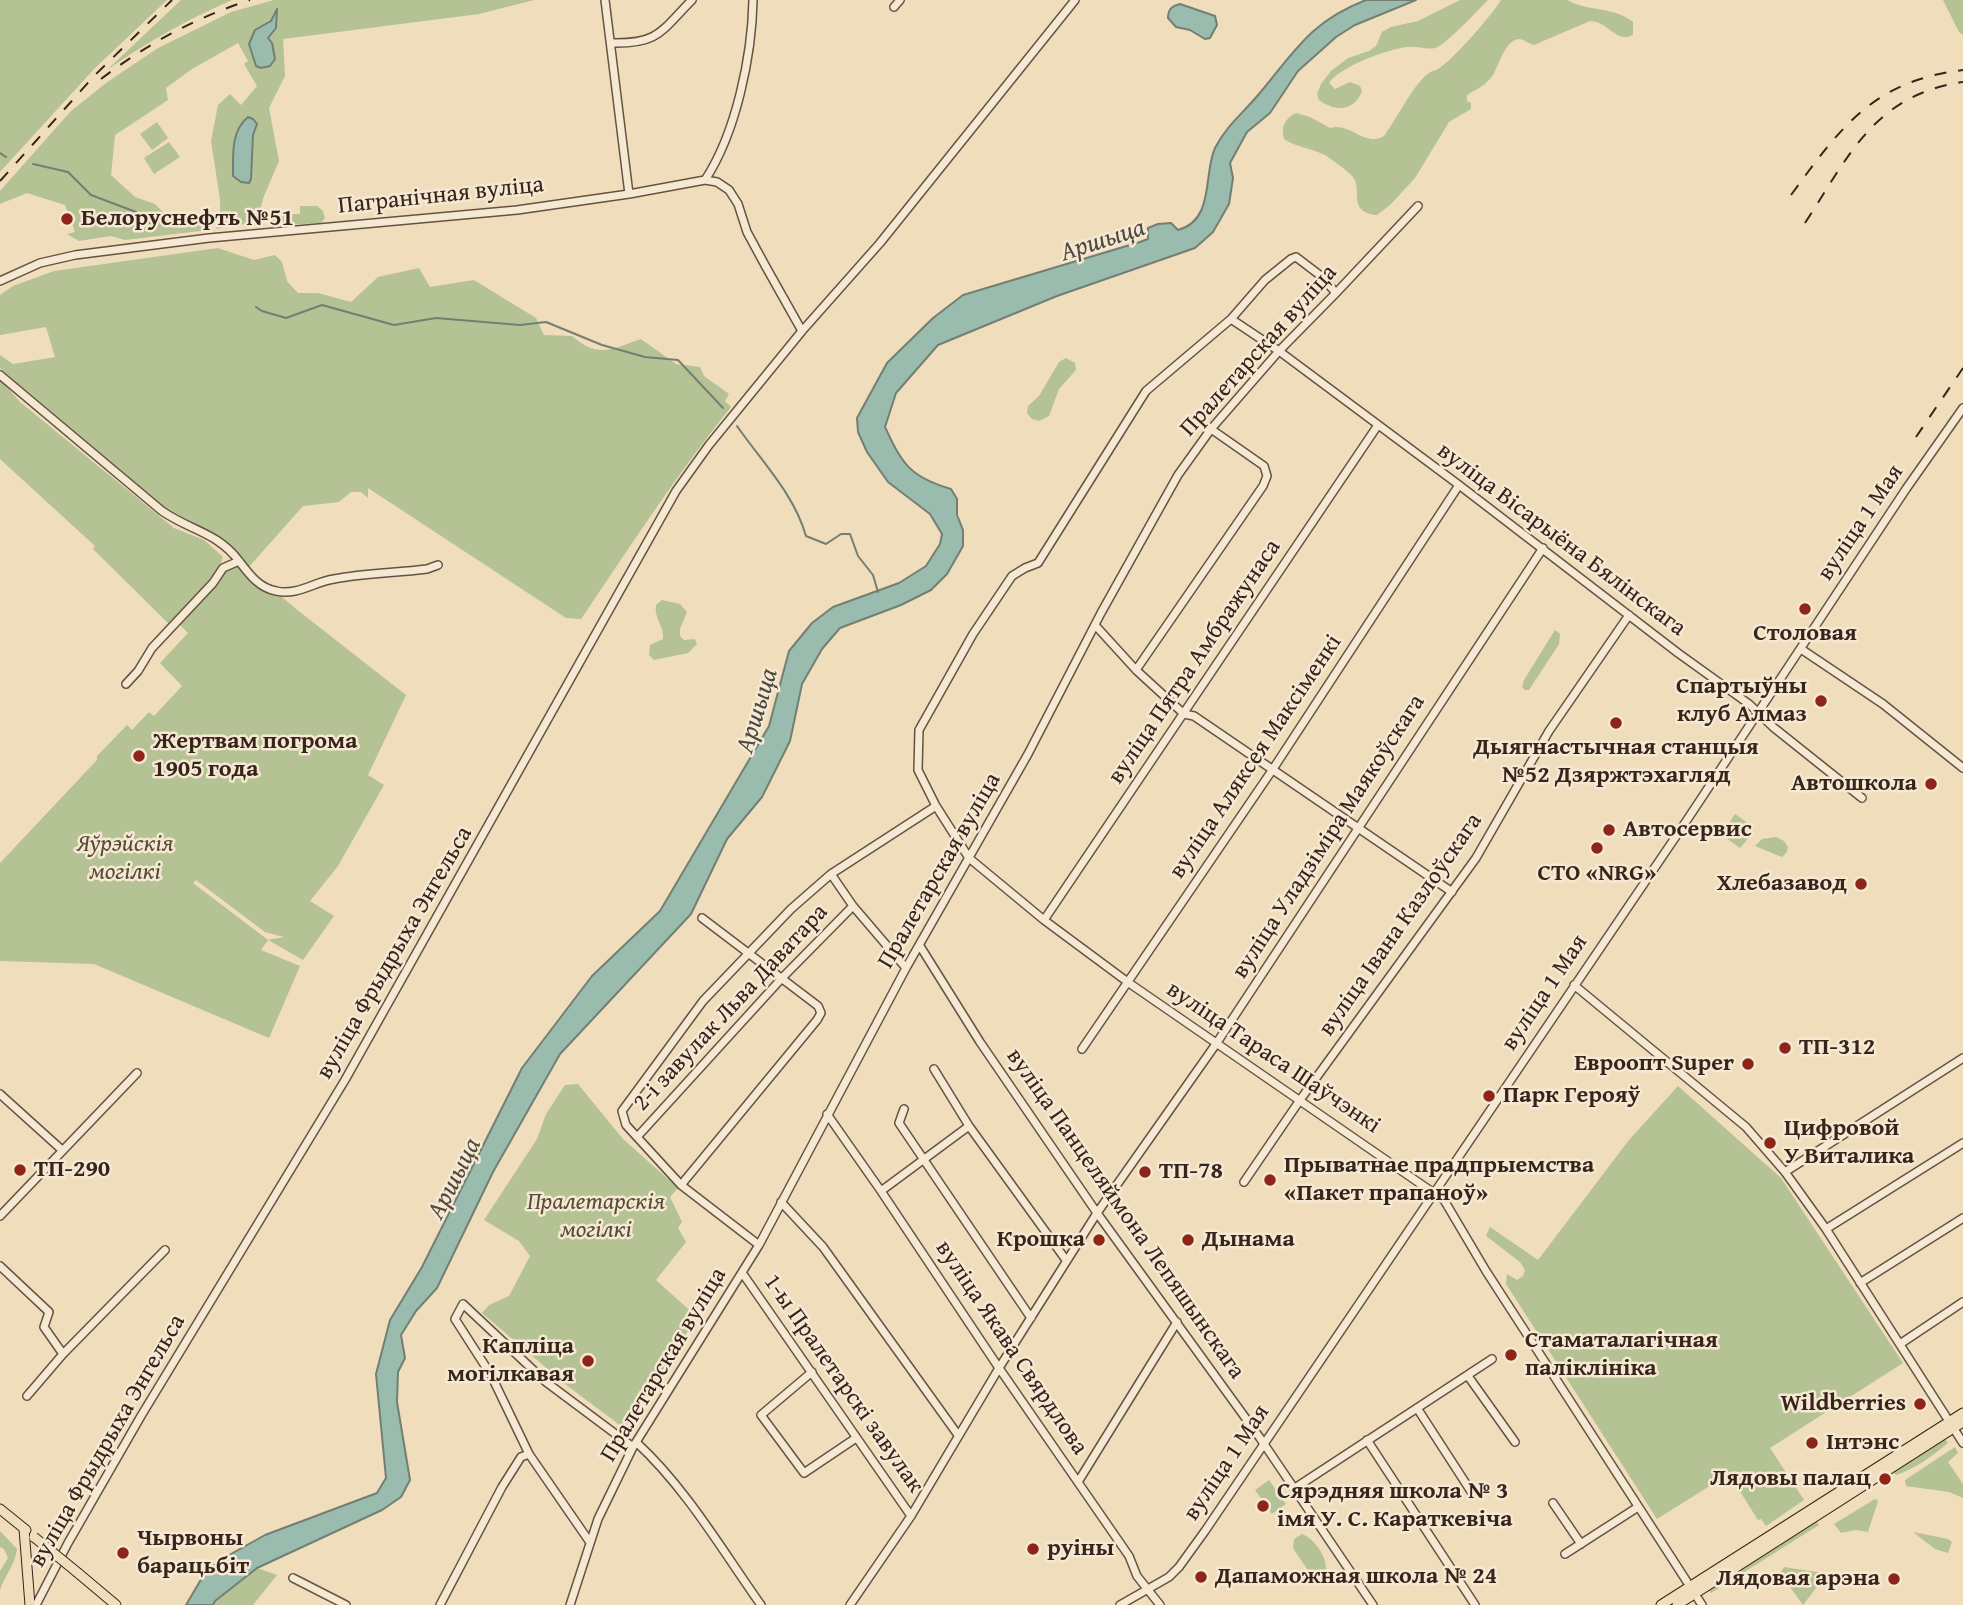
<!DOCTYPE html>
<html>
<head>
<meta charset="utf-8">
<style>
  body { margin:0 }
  canvas { display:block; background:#efddbc }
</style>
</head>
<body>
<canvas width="1963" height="1605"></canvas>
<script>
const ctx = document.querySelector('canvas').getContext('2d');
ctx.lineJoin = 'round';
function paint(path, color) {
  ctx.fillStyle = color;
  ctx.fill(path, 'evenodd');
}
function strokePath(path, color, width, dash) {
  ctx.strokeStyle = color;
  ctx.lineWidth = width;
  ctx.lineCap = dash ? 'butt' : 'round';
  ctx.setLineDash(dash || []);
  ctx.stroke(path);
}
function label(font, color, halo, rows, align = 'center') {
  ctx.font = font + ' "Gentium Book Plus",serif';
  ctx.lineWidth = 5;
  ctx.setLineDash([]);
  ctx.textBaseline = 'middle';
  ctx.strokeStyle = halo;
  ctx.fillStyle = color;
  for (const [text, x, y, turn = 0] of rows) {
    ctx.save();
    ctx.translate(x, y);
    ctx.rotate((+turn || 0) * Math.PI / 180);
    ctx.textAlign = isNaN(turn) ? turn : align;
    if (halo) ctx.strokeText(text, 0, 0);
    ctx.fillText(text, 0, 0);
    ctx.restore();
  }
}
const green = new Path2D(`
  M0 0H167L94 69 0 172Z
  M181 0H232C187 20 148 41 107 70Z
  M274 0H534L479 14 283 39 285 76 269 108 279 161 264 196 256 222 216 229 220 214V199L211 141 218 105 230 94 241 105 257 86 244 64 248 61 238 43 192 69 166 88 168 100 115 135 111 175 135 197 155 204 178 227 214 222 208 230 125 240 111 236 79 241 67 234 75 232 65 205 27 193 0 204V191L70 112 106 83 158 48 231 12ZM274 11 268 38 256 66 250 45 255 30 271 21ZM257 124 253 135 251 179 233 176Z
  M1460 0H1488C1478 10 1447 44 1435 48 1427 50 1416 46 1407 47 1388 49 1339 67 1329 83L1335 89 1350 82 1360 86 1362 91C1354 112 1335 112 1319 100L1317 94 1321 84 1331 71 1348 58 1369 51 1376 46 1382 32 1391 27 1418 21Z
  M1501 0H1567C1588 12 1613 6 1633 22V35C1616 44 1608 21 1590 21L1534 45C1530 44 1523 39 1519 39 1505 40 1499 65 1493 75 1486 85 1477 89 1467 95V101L1471 103V109L1449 122 1415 178 1390 205 1377 215C1345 212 1365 188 1351 175 1349 172 1327 156 1325 155 1311 148 1296 147 1284 139 1281 127 1284 119 1296 113L1310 117 1330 128C1352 122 1363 148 1384 136 1396 120 1414 83 1429 73 1431 71 1435 71 1438 69 1453 60 1492 15 1501 0Z
  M1943 0H1963V35L1959 32Z
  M157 122 168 138 152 150 140 134Z
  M169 142 180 157 154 174 144 158Z
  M300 206H317L323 211 325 218 321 223 270 226 268 221 274 215 300 214Z
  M218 248 254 260 275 255 282 262 287 281 298 293H318L351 302 378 277 419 268 430 287 474 280 536 318 544 335 572 336C598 359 612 349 641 339L676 364 700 367 704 376 729 394 725 401 731 407C676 475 630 547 581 619L566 618 368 488V498L361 492H351L339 502 303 506 248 568 296 609 406 695 368 775 384 785 338 866 310 901 334 916 303 960 268 940 261 950 300 966 269 1038 94 964 0 961V863L97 760V756L127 725 132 730 149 712 154 716 182 686 160 663 188 633 180 625 215 586 234 556 212 537 178 521 29 398 0 368V355L13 364 55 357 46 327 0 335V295L13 286 54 271ZM196 880 265 932 284 937 268 940 193 883Z
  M1066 358 1075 363 1076 370 1059 389 1049 416 1039 421 1032 419 1027 413 1028 406 1039 396 1059 362Z
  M0 379 20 402 174 528 204 540 223 557C214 585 189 604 170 625L93 549 95 546 0 459Z
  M662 600 680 604 687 612 680 629V636L684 640 695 639 697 644 688 653 654 660 649 655 650 645 663 639C664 625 654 619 656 605Z
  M1555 630 1560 634 1559 644 1529 690H1525L1522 687 1524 680Z
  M1735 814 1753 827 1752 834 1740 848 1722 835Z
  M1776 837 1784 841 1788 847 1787 852 1782 857 1755 846 1762 839Z
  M578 1084 623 1139 678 1188 670 1197 682 1222 678 1228 686 1242 656 1280 697 1317 625 1429 565 1384 482 1313 489 1305 509 1296 530 1256 519 1241 484 1220 537 1139 546 1114 565 1085Z
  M1678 1086 1781 1178 1903 1363 1770 1448 1804 1500 1766 1526 1761 1519 1758 1520 1729 1474 1657 1519 1506 1284 1507 1274 1517 1280 1523 1276 1525 1270 1520 1262 1486 1236 1490 1227 1538 1260 1629 1140Z
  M1945 1439 1948 1443C1932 1456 1915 1469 1896 1475L1893 1472Z
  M1955 1447 1958 1453 1948 1462 1963 1484V1498L1949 1492 1906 1486 1905 1480Z
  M1269 1480 1286 1504 1272 1514 1255 1490Z
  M1875 1499 1878 1501 1868 1532 1856 1530 1841 1533 1834 1524Z
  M1816 1521 1819 1525 1711 1593 1708 1589Z
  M0 1531 17 1549C15 1565 5 1575 0 1590V1571L8 1558 4 1549 0 1547Z
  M1913 1532 1948 1539 1952 1542 1948 1553 1935 1549Z
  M1302 1534C1314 1538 1327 1557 1326 1569L1320 1574 1309 1572 1293 1548 1294 1539Z
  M1784 1567 1823 1573V1579L1803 1605 1780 1573Z
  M257 1568 277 1575 253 1605H213L215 1601Z`);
const water = new Path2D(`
  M1366 0H1416L1355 25 1336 37 1298 71 1270 113 1247 132 1230 163 1233 178 1229 204 1213 232 1195 248 1057 296 938 345 896 393 885 427C902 464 910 477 951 489L957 499V515L963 530V546L947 574 931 590 901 605 840 628 822 649 802 684 790 741 762 797 727 839 691 914 560 1054 493 1172 437 1288 416 1311 401 1335 405 1358 398 1372 397 1402 410 1480 401 1497 382 1510 257 1568 215 1601 213 1605H186L206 1571 222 1559 265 1535 377 1493 386 1478 376 1374 390 1320 422 1267 522 1068 592 976 660 911 769 726 789 651 812 623 833 607 899 583 926 566 940 544 942 534 930 514 888 482 867 452 858 432 857 418 887 363 933 318 963 295 1140 242 1148 239V228L1158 224 1171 223 1178 230C1215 220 1203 174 1215 148 1226 126 1244 112 1259 94 1295 51 1311 21 1366 0Z
  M1180 4 1215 16 1217 25 1210 38 1205 39 1190 30 1176 27 1168 18C1168 9 1172 6 1180 4Z
  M277 9 276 28 268 38 272 43 275 59 270 66 261 68 256 66 249 44 255 30 271 21Z
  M248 117 253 119 257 124 253 135 251 179 249 183 241 182 233 176C233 154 231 131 248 117Z`);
const stream = new Path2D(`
  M0 153 6 157
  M33 164 68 172 91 195 136 212 150 223H156
  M256 307 262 311 286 318 322 305 394 325 436 318 520 325 546 322 602 345 645 357 678 360 723 408
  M737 426C762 462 794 494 806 536L826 544 841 534H850L858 556 873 575 878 592`);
const minor = new Path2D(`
  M605 0 629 194
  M894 7 900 0
  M612 43C659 44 661 31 692 0
  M705 180C736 133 752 56 753 0
  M0 281 40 263 75 255 209 238 517 210 629 194 705 180 717 182 729 190 738 204 747 232 766 267 802 331
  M1336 293 1321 276 1296 257 1291 259 1265 280 1231 319 1146 391 1038 563 1025 568 1012 576 973 634 919 730 918 770 936 806 969 858 1044 920 1129 983 1444 1200 1486 1271 1702 1605
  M1231 319 1279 351 1459 485 1678 653 1749 704 1773 727 1862 798
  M0 375 162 511C191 531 217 532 239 561L223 568 213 583 152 648 138 671 126 684
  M239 561C249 574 259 588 276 591 297 596 314 582 334 579 365 573 396 573 427 569L438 565
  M1095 625 1136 670 1184 714 1194 716 1452 892
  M1801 649 1883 704 1963 768
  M1136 670 1263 486 1267 476 1264 466 1211 429
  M831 874 853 906 906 968
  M1044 920 1378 425
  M920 946 980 1042 1097 1213 1260 1438 1373 1605
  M1574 985 1746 1127 1785 1172 1826 1229 1963 1443
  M1082 1049 1273 769 1459 485
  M934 1069 969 1126 1066 1260
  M0 1094 62 1150
  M904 1109 899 1123 1031 1318
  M827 1114 881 1191 999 1368 1129 1556 1137 1576 1160 1605
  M638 1136 782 978 853 906
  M1785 1172 1963 1058
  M1244 1182 1300 1100 1476 858 1549 731 1629 615
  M681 1185 817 1020 821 1013 818 1006 702 918
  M881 1191 969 1126
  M781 1202 823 1247 958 1435
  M0 1216 137 1073
  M1826 1229 1963 1143
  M759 1245 681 1185 626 1125 622 1111 703 1001 791 909 831 874 936 806
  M0 1266 49 1312 44 1327 63 1354
  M743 1274 911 1516
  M1860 1283 1963 1218
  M1900 1344 1963 1302
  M812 1372 761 1415 804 1473 856 1438
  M1468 1376 1515 1442
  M27 1396 63 1354 165 1250
  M1417 1408 1472 1493
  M1367 1440 1475 1605
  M636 1442C686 1488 722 1550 761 1605
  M1078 1482 1177 1322
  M1295 1488 1492 1359
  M1553 1503 1581 1544
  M589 1541 529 1454 491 1375 455 1319 463 1304 546 1382 633 1447
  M1565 1554 1638 1507
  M293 1578 346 1605
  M36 1605 68 1543 141 1416 345 1080 676 491 709 445 802 331 880 243 1075 0
  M440 1605 502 1487 521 1457 529 1454
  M570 1605 598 1519 633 1447 759 1245 906 968 1028 754 1101 613 1178 475 1211 429 1279 351 1336 293 1418 206
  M850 1605 911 1516 999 1368 1097 1213 1216 1044 1543 548
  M1120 1605 1169 1577 1179 1567 1205 1531 1685 823 1906 489 1963 408`);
const major = new Path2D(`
  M0 1509 26 1530
  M24 1529 30 1605
  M78 1573 116 1605
  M1661 1605 1963 1413
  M1677 1605 1963 1422`);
const rail = new Path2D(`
  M101 79C145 45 197 17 250 0
  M0 181 95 75 172 0
  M1791 195C1841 127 1873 81 1963 70
  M1805 223C1849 156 1874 95 1963 82
  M1916 437 1963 368`);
const majorBridge = new Path2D(`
  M34 1537 78 1573`);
const markers = [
  [67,219,7,"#8f2418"],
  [1805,609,7,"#8f2418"],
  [1821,701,7,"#8f2418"],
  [1616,723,7,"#8f2418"],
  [139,756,7,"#8f2418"],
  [1931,784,7,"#8f2418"],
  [1609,830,7,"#8f2418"],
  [1597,848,7,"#8f2418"],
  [1861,884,7,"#8f2418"],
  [1785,1048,7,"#8f2418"],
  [1748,1064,7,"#8f2418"],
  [1489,1096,7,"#8f2418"],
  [1770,1143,7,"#8f2418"],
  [20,1170,7,"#8f2418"],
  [1145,1172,7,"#8f2418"],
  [1270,1180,7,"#8f2418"],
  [1099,1240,7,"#8f2418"],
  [1188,1240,7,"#8f2418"],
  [1511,1355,7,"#8f2418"],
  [588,1361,7,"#8f2418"],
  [1920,1404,7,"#8f2418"],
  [1812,1443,7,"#8f2418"],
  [1885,1479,7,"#8f2418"],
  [1263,1506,7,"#8f2418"],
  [1033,1549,7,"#8f2418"],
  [123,1553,7,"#8f2418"],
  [1201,1577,7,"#8f2418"],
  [1894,1579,7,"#8f2418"]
];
const streetNames = [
  ["Пагранічная вуліца",441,196,-6],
  ["Пралетарская вуліца",1259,351,-48],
  ["вуліца 1 Мая",1861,523,-56],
  ["вуліца Вісарыёна Бялінскага",1561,540,37],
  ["вуліца Пятра Амбражунаса",1195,662,-56],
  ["вуліца Аляксея Максіменкі",1256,757,-56],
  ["вуліца Уладзіміра Маякоўскага",1329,837,-57],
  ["Пралетарская вуліца",940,871,-60],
  ["вуліца Івана Казлоўскага",1401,925,-55],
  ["вуліца Фрыдрыха Энгельса",395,953,-60],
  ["вуліца 1 Мая",1545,993,-56],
  ["2-і завулак Льва Даватара",731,1008,-47],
  ["вуліца Тараса Шаўчэнкі",1273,1058,34],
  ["вуліца Панцеляймона Лепяшынскага",1125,1214,55],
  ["вуліца Якава Свярдлова",1011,1348,56],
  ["Пралетарская вуліца",664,1365,-59],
  ["1-ы Пралетарскі завулак",843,1384,55],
  ["вуліца Фрыдрыха Энгельса",108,1441,-60],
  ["вуліца 1 Мая",1227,1463,-56]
];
const poiNames = [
  ["Белоруснефть №51",81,219],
  ["Столовая",1805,634,"center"],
  ["Спартыўны",1807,687,"right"],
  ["клуб Алмаз",1807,715,"right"],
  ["Жертвам погрома",153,742],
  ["1905 года",153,770],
  ["Дыягнастычная станцыя",1616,748,"center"],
  ["№52 Дзяржтэхагляд",1616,776,"center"],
  ["Автошкола",1917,784,"right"],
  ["Автосервис",1623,830],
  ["СТО «NRG»",1597,874,"center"],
  ["Хлебазавод",1847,884,"right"],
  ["ТП-312",1799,1048],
  ["Евроопт Super",1734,1064,"right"],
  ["Парк Герояў",1503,1096],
  ["Цифровой",1784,1129],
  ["У Виталика",1784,1157],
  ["Прыватнае прадпрыемства",1284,1166],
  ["«Пакет прапаноў»",1284,1194],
  ["ТП-290",34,1170],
  ["ТП-78",1159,1172],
  ["Крошка",1085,1240,"right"],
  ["Дынама",1202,1240],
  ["Стаматалагічная",1525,1341],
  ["паліклініка",1525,1369],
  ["Капліца",574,1347,"right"],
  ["могілкавая",574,1375,"right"],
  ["Wildberries",1906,1404,"right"],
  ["Інтэнс",1826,1443],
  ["Лядовы палац",1871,1479,"right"],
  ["Сярэдняя школа № 3",1277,1492],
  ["імя У. С. Караткевіча",1277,1520],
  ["Чырвоны",137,1539],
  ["барацьбіт",137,1567],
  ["руіны",1047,1549],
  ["Дапаможная школа № 24",1215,1577],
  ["Лядовая арэна",1880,1579,"right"]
];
const parkNames = [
  ["Яўрэйскія",125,845],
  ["могілкі",125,873],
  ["Пралетарскія",596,1203],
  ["могілкі",596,1231]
];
const waterNames = [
  ["Аршыца",1103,241,-18],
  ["Аршыца",758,711,-73],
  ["Аршыца",455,1179,-63]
];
paint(green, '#b4c294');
paint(water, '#9abcae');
strokePath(water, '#737f73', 2);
strokePath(stream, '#737f73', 2);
strokePath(minor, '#665243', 10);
strokePath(major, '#39241b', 11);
strokePath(minor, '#f5e9d3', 7);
strokePath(major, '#efddbc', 9);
strokePath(rail, '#39241b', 2, [12, 12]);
strokePath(majorBridge, '#39241b', 11, []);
strokePath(majorBridge, '#efddbc', 9);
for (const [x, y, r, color] of markers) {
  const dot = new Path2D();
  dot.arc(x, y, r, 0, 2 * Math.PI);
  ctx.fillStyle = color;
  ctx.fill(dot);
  strokePath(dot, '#f5e9d3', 2.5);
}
label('24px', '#39241b', '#f5e9d3', streetNames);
label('bold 24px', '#39241b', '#f5e9d3', poiNames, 'left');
label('italic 24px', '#584c39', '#f5e9d3', parkNames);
label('italic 26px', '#514a40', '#f5e9d3', waterNames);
</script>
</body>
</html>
